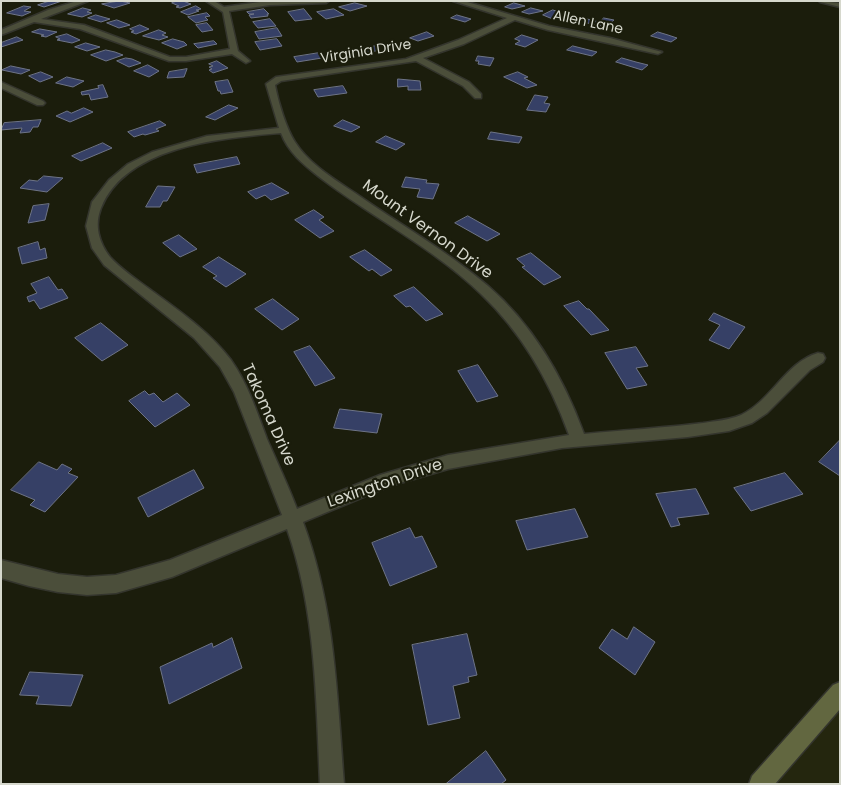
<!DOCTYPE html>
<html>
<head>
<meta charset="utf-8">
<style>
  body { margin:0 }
  #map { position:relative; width:841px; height:785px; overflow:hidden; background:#1b1d0c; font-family:Poppins,sans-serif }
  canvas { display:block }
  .frame { position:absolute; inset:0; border:2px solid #d6d8cd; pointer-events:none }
</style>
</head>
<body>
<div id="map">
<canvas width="841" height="785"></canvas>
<div class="frame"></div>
</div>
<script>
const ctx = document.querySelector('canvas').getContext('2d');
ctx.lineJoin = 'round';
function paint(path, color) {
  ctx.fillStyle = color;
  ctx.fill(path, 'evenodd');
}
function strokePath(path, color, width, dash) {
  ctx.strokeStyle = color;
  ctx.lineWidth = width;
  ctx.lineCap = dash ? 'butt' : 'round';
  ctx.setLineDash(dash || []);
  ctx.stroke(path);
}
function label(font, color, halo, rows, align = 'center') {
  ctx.font = font + ' Poppins,sans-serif';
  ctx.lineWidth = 4.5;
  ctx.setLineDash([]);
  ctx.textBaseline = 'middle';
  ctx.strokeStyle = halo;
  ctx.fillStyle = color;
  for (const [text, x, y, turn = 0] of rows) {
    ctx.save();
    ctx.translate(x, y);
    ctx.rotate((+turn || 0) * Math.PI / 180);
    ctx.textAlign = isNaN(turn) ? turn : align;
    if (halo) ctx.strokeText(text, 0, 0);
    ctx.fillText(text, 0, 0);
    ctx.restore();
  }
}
const built = new Path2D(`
  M840 692V784H760Z`);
const building = new Path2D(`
  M50 1H62L44 7 38 5Z
  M120 1 130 3 114 8 102 4Z
  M177 1H183L191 4 180 8 176 7 179 6 172 3Z
  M355 3 367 6 350 11 339 7Z
  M514 3 525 6 512 9 505 7Z
  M24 6 31 7 24 11 31 12 22 16 7 13Z
  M196 6 201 9 196 10 199 11 188 15 181 12Z
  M83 8 91 10 87 12 92 13 82 17 68 14Z
  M531 8 543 11 529 14 522 12Z
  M264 9 269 14H267L268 16 251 18 249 15 254 14H249L247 12Z
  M304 9 312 19 295 21 288 12Z
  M334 9 344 15 326 19 317 12Z
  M553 10 562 13 556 16 560 17 555 20 543 15Z
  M207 13 210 16 205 17 208 20 196 23 188 17Z
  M96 15 110 19 101 22 88 18Z
  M457 15 471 19 465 22 451 18Z
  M604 18 614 20 606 27 583 22 587 19 599 22Z
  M270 19 276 26 258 28 253 22Z
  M117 20 130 25 119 28 107 23Z
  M207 23 213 30 202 32 196 25Z
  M140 25 149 29 136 34 131 32 134 31 130 29Z
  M277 28 282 36 259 39 255 32Z
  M40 29 57 32 46 37 41 36 44 35 32 32Z
  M159 30 166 33 162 35 168 37 159 40 143 36Z
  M427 32 434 36 418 41 410 38Z
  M658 32 668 35 677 38 671 42 651 36Z
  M67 34 80 40 72 43 57 40 60 39 56 37Z
  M522 35 538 40 525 47 515 44 520 41 515 39Z
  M17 37 23 40 1 47V43Z
  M173 39 184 42 187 45 177 49 162 43Z
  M277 39 282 46 260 50 255 42Z
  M214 41 217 44 198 48 194 44Z
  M86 43 100 47 87 51 75 47Z
  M377 46 380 50 361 54H351L349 50Z
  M573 46 597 52 592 56 567 50Z
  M106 50 115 52 123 55 106 61 91 55Z
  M319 53 322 58 297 62 294 57Z
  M478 56 494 58 490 66 478 64 479 61H476Z
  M126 58 132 59 141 63 129 67 117 61Z
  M622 58 636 62 648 65 642 70 616 62Z
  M217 61 228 68 213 73 209 70 212 69 209 67 213 66 209 64Z
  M148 65 159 71 149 77 134 71Z
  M11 66 30 70 21 74 2 70Z
  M187 69 184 77 167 78 169 72Z
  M41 72 53 77 40 82 29 76Z
  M518 72 528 77 524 78 537 85 527 88 504 77Z
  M67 77 84 81 73 87 56 83Z
  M398 79 420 81 421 90H408V86L398 87Z
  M228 80 233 92 221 94 220 91H218L215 82Z
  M103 85 108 97 91 100 89 94 82 95 81 92 99 88 98 86Z
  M343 86 347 93 318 97 314 90Z
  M535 95 548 97 544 103 550 104 546 112 527 110Z
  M229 105 238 108 215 120 206 117Z
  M84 108 93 112 70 122 56 116 67 111 71 113Z
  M41 120 38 127H33L30 132 20 133 22 128 1 130 4 123Z
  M343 120 360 127 351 132 334 126Z
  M160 121 166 125 156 129 159 131 145 135 143 134 134 137 128 132Z
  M491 132 522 137 519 143 488 139Z
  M386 136 405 144 396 150 376 142Z
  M103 143 112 148 81 161 72 156Z
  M237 157 240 164 197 173 194 165Z
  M44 176 63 178 47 192 20 188 29 180 37 181Z
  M406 177 427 180 426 183 439 184 433 199 417 197 420 189 402 187Z
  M272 183 289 193 271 200 265 195 256 199 248 192Z
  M158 186 175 187 167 201H163L160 207H146Z
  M49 204 45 220 28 223 33 206Z
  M314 210 324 217 319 220 334 231 320 238 295 220Z
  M468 216 500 234 487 241 455 223Z
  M179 235 197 249 180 257 163 243Z
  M38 242 40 250 45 248 47 258 22 264 18 248Z
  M365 250 392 270 381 276 372 269 369 271 350 257Z
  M531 253 561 277 544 285 522 267 525 266 517 259Z
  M219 257 246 274 226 287 213 278 217 276 203 267Z
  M49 277 58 290 62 289 68 298 40 309 34 300 29 302 27 297 37 293 31 284Z
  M414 287 443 314 426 321 410 306 406 307 394 296Z
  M273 299 299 319 282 330 255 309Z
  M579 301 587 309H589L609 330 591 335 564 306Z
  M714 313 745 327 729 349 709 340 720 325 709 320Z
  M101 323 128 345 102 361 75 338Z
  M310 346 335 378 315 386 294 352Z
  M636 347 648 366 636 368 647 385 627 389 605 353Z
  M478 365 498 396 477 402 458 371Z
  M145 391 149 395 154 393 163 402 177 393 190 405 155 427 129 401Z
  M340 409 382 414 377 433 334 428Z
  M840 440V476L819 462Z
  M39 462 57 470 62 464 72 469 68 473 78 477 45 512 30 505 35 500 11 490Z
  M194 470 204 488 148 517 138 498Z
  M785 473 803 494 751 511 734 488Z
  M696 489 709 514 677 518 680 525 671 527 656 494Z
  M575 509 588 537 527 550 516 521Z
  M410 528 415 538 422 536 437 567 390 586 372 543Z
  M634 627 655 642 635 675 599 648 612 629 627 639Z
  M467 634 477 675 468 677 469 682 453 686 460 718 428 725 412 645Z
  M232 638 242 668 169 704 160 667 212 643 213 647Z
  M30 672 83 675 71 706 36 704 39 696 20 695Z
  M486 751 506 780 501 784H446Z`);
const street = new Path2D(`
  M77 1H88L41 19 84 25 170 57H186L230 49 223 12 206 1H214L224 7 267 1H329L326 3 270 5 229 11 238 51 250 61 246 63 232 54 186 61H169L80 29 34 22 1 35V30L48 10Z
  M453 1H464L549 26 610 38 662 52 658 54 548 30 515 20 464 44 423 58 469 82 481 94V98H475L463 86 416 61 281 81 275 85C278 101 286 128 295 142 309 164 334 179 355 193 399 224 447 251 488 286 533 325 564 379 584 434 624 430 664 428 703 423 716 421 729 420 741 415 771 401 786 362 818 353L823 354 825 358 823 362 810 370 767 413 752 423 729 431 688 437 562 448 448 469 390 486 303 522C335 609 337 693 344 784H320C316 697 316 611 287 529L172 577 116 593 87 595 58 592 29 586 1 578V560L58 574 87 577 116 575 170 560 282 515 234 392 220 367 194 338 104 265 92 248 86 226 92 202 109 180 128 164 152 152 207 136 279 128 266 84 276 77 406 59 458 40 507 18ZM281 133C288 152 303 164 318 176 370 216 435 249 481 294 522 333 550 382 569 435L448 455 380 475 297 509C288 485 277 462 267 439 257 412 248 384 231 360 209 331 178 310 148 288 136 279 121 269 110 257 99 243 94 225 101 208 126 145 224 138 281 133Z
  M819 1 840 3V7L820 2Z
  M1 82 43 101 45 103 43 105H37L1 88Z`);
const secondary = new Path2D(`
  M840 682V709L775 784H749L752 776 833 685Z`);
const farStreetnames = [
  ["Allen Lane",588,23,12],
  ["Virginia Drive",366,52,-9]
];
const streetNames = [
  ["Mount Vernon Drive",427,230,36],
  ["Takoma Drive",268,415,66],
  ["Lexington Drive",385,484,-19]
];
paint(built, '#24260e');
paint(building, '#364066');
strokePath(building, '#6e7487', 1);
strokePath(street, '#34352d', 3);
strokePath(secondary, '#34352d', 3);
paint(street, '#4b4e3a');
paint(secondary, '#626740');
label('14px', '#d6d8cd', '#1b1d0c', farStreetnames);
label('16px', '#d6d8cd', '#1b1d0c', streetNames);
</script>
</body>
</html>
